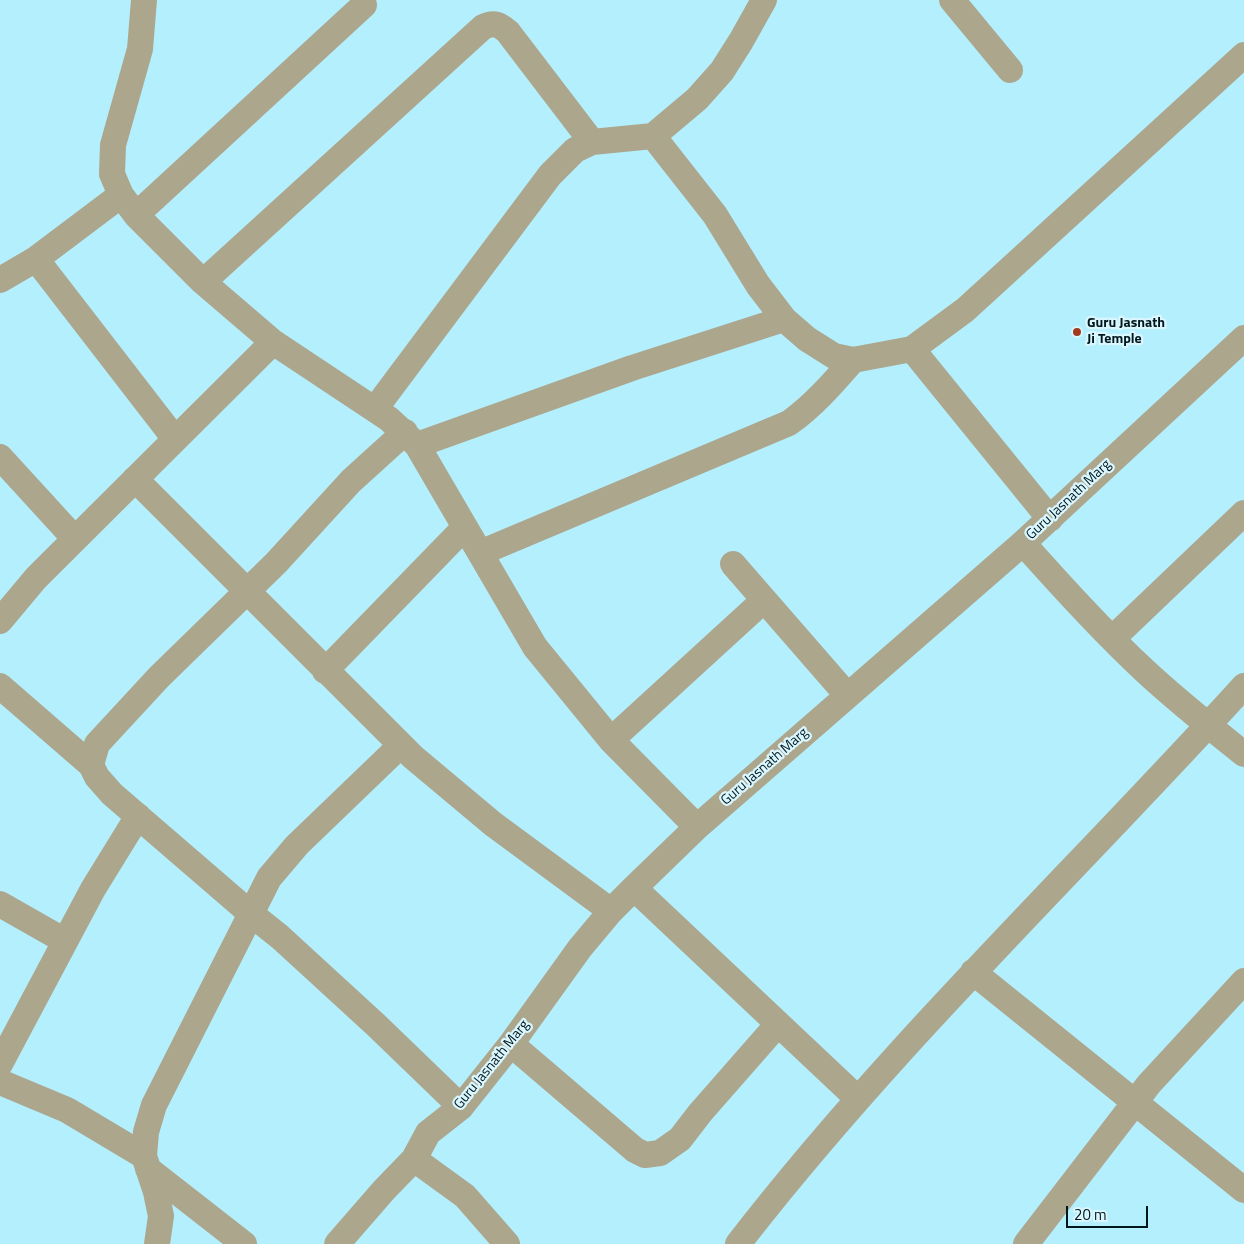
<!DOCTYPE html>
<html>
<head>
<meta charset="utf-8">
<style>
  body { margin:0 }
  #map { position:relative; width:1244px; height:1244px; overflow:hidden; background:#b4effe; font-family:"Titillium Web",sans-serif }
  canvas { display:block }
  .scale { position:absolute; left:1066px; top:1206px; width:82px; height:22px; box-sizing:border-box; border:2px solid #01171c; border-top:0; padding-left:6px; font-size:15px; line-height:18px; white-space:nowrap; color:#01171c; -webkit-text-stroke:4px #daf6fe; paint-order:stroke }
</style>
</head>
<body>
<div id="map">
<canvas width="1244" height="1244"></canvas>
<div class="scale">20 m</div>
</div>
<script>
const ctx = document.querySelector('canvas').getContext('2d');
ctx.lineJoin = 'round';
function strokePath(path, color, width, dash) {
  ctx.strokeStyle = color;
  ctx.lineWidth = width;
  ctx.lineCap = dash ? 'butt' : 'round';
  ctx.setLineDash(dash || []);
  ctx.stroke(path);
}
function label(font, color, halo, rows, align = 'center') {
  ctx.font = font + ' "Titillium Web",sans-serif';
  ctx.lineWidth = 4.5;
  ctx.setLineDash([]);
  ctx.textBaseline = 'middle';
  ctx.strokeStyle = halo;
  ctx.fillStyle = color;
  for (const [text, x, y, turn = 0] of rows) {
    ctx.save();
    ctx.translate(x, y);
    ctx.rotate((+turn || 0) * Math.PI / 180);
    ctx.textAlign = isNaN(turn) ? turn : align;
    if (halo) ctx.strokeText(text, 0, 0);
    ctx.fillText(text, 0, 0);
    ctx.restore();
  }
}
const minor = new Path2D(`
  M144 0 140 49 113 145 112 174 121 195 136 215 203 282 273 342 389 419 417 445 535 647 611 740 697 827
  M952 0 1010 70
  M653 136 715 215 758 285 784 319 807 339 834 356 853 360 912 349 965 310 1244 55
  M136 215 364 5
  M36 259 175 439
  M0 280 36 259 121 195
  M203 282 483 27C494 22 499 24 508 32L592 142
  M912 349 1050 519
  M375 409 550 175 575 150 592 142 653 136 697 99 722 71 741 41 764 0
  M405 432 351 481 276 563 159 677 97 744 91 765 97 777 112 794 250 913 280 937 376 1025 461 1107
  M417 445 632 368 784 319
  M0 457 75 539
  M135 479 413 757 493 824 611 911
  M1023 543C1062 587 1102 631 1144 670 1176 700 1210 727 1244 754
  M480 553 789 423C814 405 833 383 853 360
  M733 564 847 695
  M0 621 36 578 273 342
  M1113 638 1244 513
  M325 671 465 527
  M0 686 91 765
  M611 740 764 600
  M634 888 858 1099
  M0 904 65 941
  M973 972 1244 1190
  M511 1044 635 1150 645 1155 660 1153 680 1139 700 1113 778 1024
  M0 1064 93 889 138 816
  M0 1082 67 1110 144 1156
  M414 1159 465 1196 507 1244
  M148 1169 244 1244
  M157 1244 161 1216 156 1192 144 1156 146 1132 154 1105 269 878 297 845 401 745
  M337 1244 384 1190 414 1159 428 1133 461 1107 511 1044 580 948 611 911 634 888 697 827 1023 543 1244 338
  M738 1244C892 1045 1075 872 1244 686
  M1026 1244 1149 1084 1244 981`);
const markers = [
  [1077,332,5,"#a23a1e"]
];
const poiNames = [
  ["Guru Jasnath",1087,324],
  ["Ji Temple",1087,340]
];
const streetNames = [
  ["Guru Jasnath Marg",1069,500,-43],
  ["Guru Jasnath Marg",765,767,-41],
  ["Guru Jasnath Marg",492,1065,-51]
];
strokePath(minor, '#aca68d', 26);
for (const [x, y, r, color] of markers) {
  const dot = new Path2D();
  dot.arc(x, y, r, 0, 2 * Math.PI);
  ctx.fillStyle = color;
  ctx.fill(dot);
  strokePath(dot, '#daf6fe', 2);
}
label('bold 14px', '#01171c', '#daf6fe', poiNames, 'left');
label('14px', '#01171c', '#daf6fe', streetNames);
</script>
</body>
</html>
